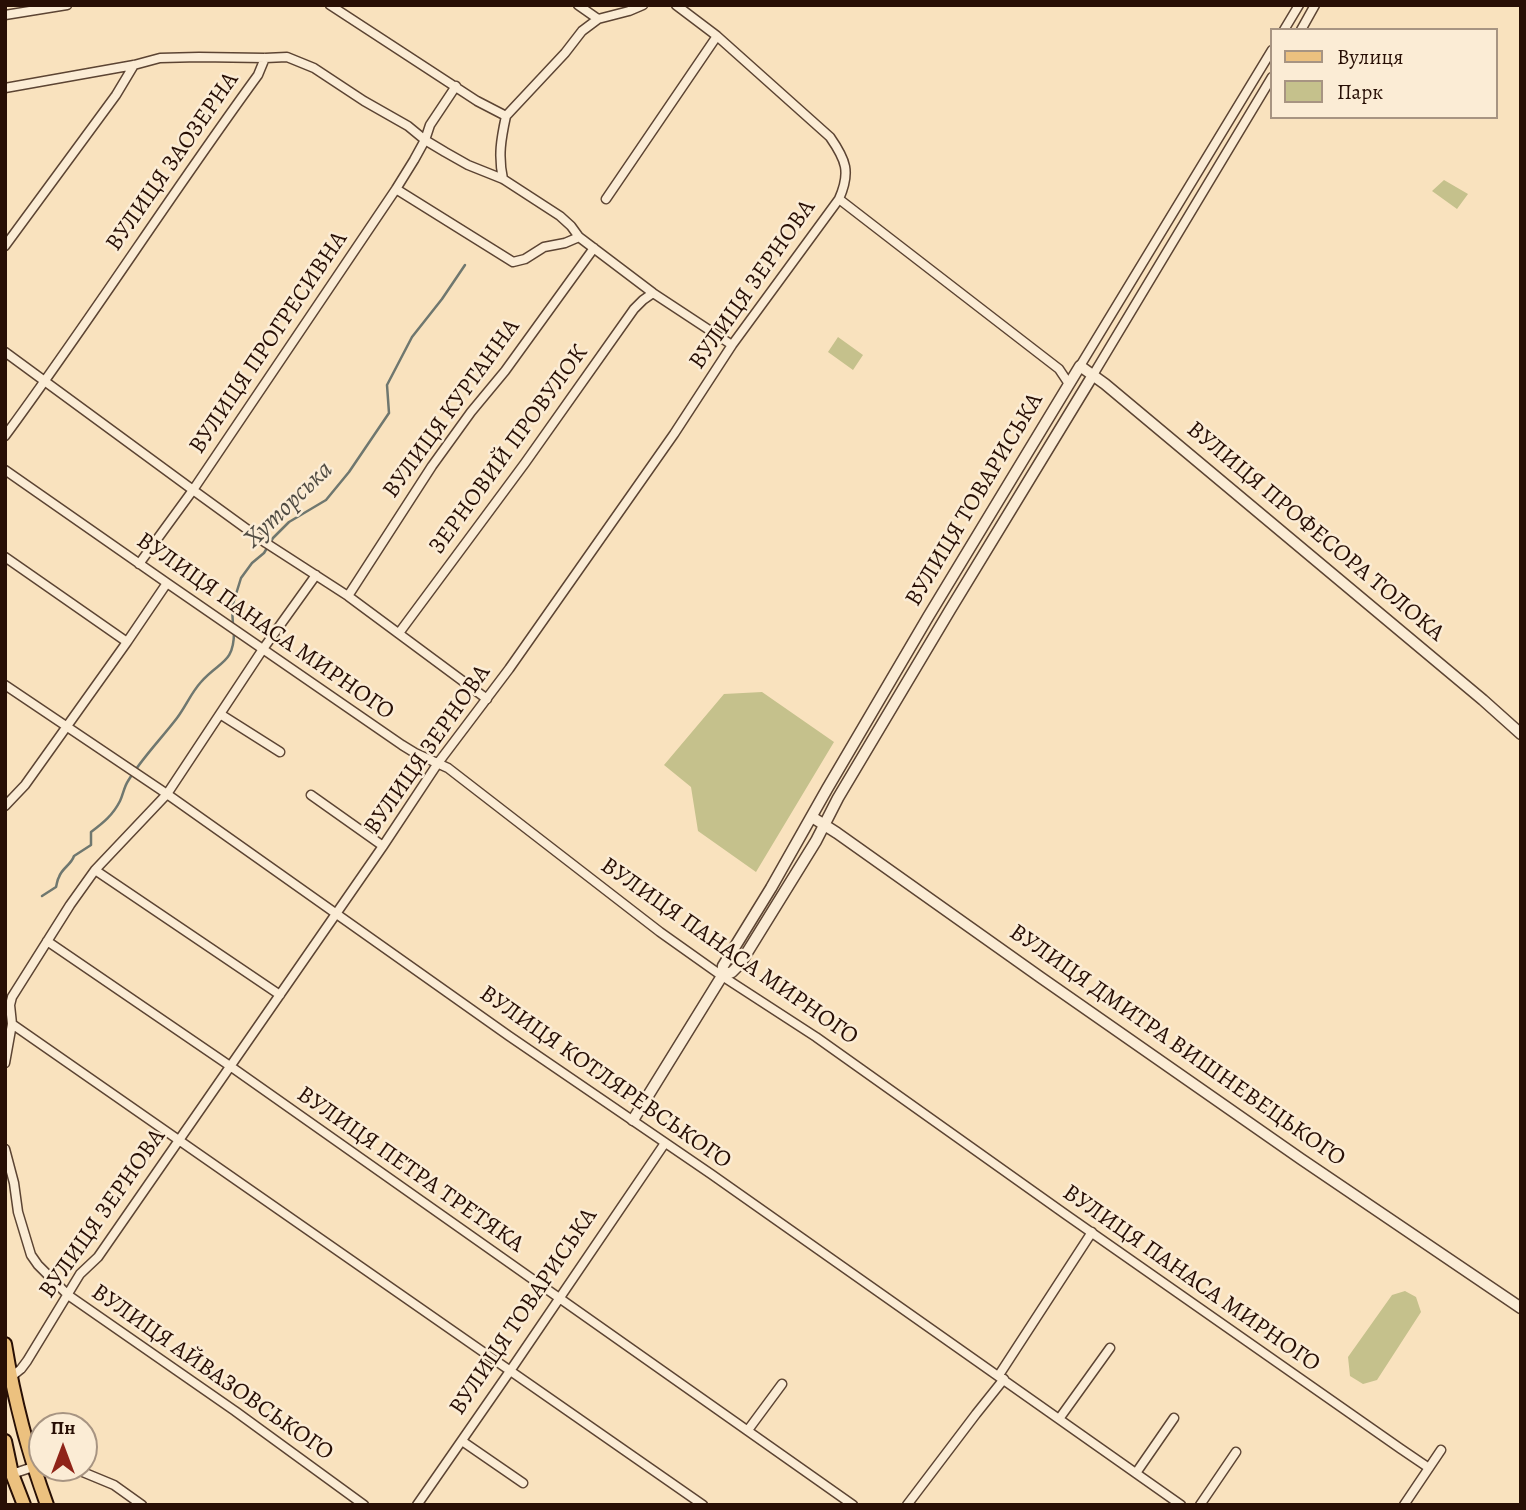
<!DOCTYPE html>
<html>
<head>
<meta charset="utf-8">
<style>
  body { margin:0 }
  #map { position:relative; width:1526px; height:1510px; overflow:hidden; background:#f9e2be; font-family:Alegreya,serif }
  canvas { display:block }
  .frame { position:absolute; inset:0; border:7px solid #280f05; pointer-events:none }
  .legend { position:absolute; left:1270px; top:28px; width:228px; height:91px; box-sizing:border-box; background:#fbecd5; border:2px solid #a79482; margin:0; padding:9px 12px; list-style:none; font-size:21px; color:#280f05 }
  .legend li { display:flex; align-items:center; gap:14px; height:35px }
  .legend b { width:35px; border:2px solid #a79482 }
  .north { position:absolute; left:28px; top:1412px; width:70px; height:70px; box-sizing:border-box; background:#fbecd5; border:2px solid #a79482; border-radius:50%; rotate:0deg; font-size:19px; font-weight:700; line-height:28px; text-align:center; color:#280f05 }
  .north::after { content:''; display:block; margin:auto; width:24px; height:32px; background:#8f2418; clip-path:polygon(50% 0,100% 100%,50% 72%,0 100%) }
</style>
</head>
<body>
<div id="map">
<canvas width="1526" height="1510"></canvas>
<div class="frame"></div>
<ul class="legend">
<li><b style="height:9px;background:#ecc17f"></b>Вулиця</li>
<li><b style="height:19px;background:#c5c18c"></b>Парк</li>
</ul>
<div class="north">Пн</div>
</div>
<script>
const ctx = document.querySelector('canvas').getContext('2d');
ctx.lineJoin = 'round';
function paint(path, color) {
  ctx.fillStyle = color;
  ctx.fill(path, 'evenodd');
}
function strokePath(path, color, width, dash) {
  ctx.strokeStyle = color;
  ctx.lineWidth = width;
  ctx.lineCap = dash ? 'butt' : 'round';
  ctx.setLineDash(dash || []);
  ctx.stroke(path);
}
function label(font, color, halo, rows, align = 'center') {
  ctx.font = font + ' Alegreya,serif';
  ctx.lineWidth = 5;
  ctx.setLineDash([]);
  ctx.textBaseline = 'middle';
  ctx.strokeStyle = halo;
  ctx.fillStyle = color;
  for (const [text, x, y, turn = 0] of rows) {
    ctx.save();
    ctx.translate(x, y);
    ctx.rotate((+turn || 0) * Math.PI / 180);
    ctx.textAlign = isNaN(turn) ? turn : align;
    if (halo) ctx.strokeText(text, 0, 0);
    ctx.fillText(text, 0, 0);
    ctx.restore();
  }
}
const green = new Path2D(`
  M1444 180 1468 194 1457 209 1432 191Z
  M838 337 863 355 853 370 828 352Z
  M762 692 834 742 756 872 698 831 691 787 664 765 724 694Z
  M1405 1291 1416 1297 1421 1312 1377 1380 1363 1384 1350 1376 1348 1357 1392 1295Z`);
const stream = new Path2D(`
  M233 625 232 607 241 578 252 563 264 553 273 538 289 522 326 500 349 472 389 413 387 385 412 337 442 299 465 265
  M42 896 56 887C57 884 57 880 59 877 62 868 71 865 74 856L91 845V832C103 823 113 815 120 801 123 795 124 787 128 781 142 758 161 739 177 718 186 706 191 693 201 682 219 661 234 664 234 632`);
const minor = new Path2D(`
  M330 5 477 101 506 116
  M5 15 67 5
  M598 19 629 11 643 5
  M1284 30 1299 5
  M1301 30 1315 5
  M5 88 134 65 160 58 199 57 265 58 287 57 314 68 364 101 408 126 425 140 445 152 468 165 503 179 560 216 571 226 579 237
  M506 116 565 53 582 31 598 19 578 5
  M503 179C498 156 501 139 506 116
  M396 189 513 262 525 259 544 247 565 243 579 237 653 293 732 345
  M606 199 717 36
  M839 199 1059 369 1069 384
  M5 246 116 95 134 65
  M5 352 193 490 266 543 348 596 487 699
  M1080 366 1272 50
  M1093 375 1272 77
  M5 436C92 318 171 194 258 75L265 58
  M5 470 167 583 402 745 415 753 448 768 660 932 722 976 816 1037 1065 1214 1401 1449 1429 1468
  M5 557 127 642 167 583
  M139 564 193 490 396 189 414 160 425 140 430 125 456 86
  M348 596 432 466 471 412 505 371 594 248
  M399 633 525 463 634 309 643 300 653 293
  M5 685 167 794 509 1036 711 1174 1181 1505
  M220 714 280 752
  M311 795 383 846
  M5 806 25 785 127 642
  M95 870 280 995
  M47 941 230 1066 853 1505
  M12 1024 703 1505
  M5 1063 12 1024 10 1005 12 997 70 905 95 870 167 794 263 649 316 575
  M5 1149 14 1183 18 1212 31 1255 38 1265 68 1295 235 1411 364 1505
  M999 1375 1092 1232
  M11 1377 21 1369 27 1361 80 1274 98 1257 383 846 438 763 509 669 674 434 732 345 839 199C851 172 846 160 830 137L717 36 676 5
  M1059 1419 1110 1348
  M748 1430 782 1384
  M462 1441 523 1483
  M73 1468 114 1485 142 1505
  M1136 1473 1174 1418
  M12 1474 42 1464
  M417 1505 510 1371 665 1143
  M907 1505 976 1414 1004 1379
  M1200 1505 1236 1452
  M1404 1505 1441 1450`);
const tertiary = new Path2D(`
  M812 817 837 833 1040 977 1301 1159 1521 1308
  M722 976 732 972 740 964 816 841 838 798 950 610 1093 375
  M633 1120 722 976 723 966 771 888 827 789 928 617 1080 366 1105 384 1483 700 1521 734`);
const primary = new Path2D(`
  M5 1344C14 1399 28 1453 47 1505
  M5 1441 12 1474 24 1505`);
const streetNames = [
  ["ВУЛИЦЯ ЗАОЗЕРНА",173,162,-55],
  ["ВУЛИЦЯ ЗЕРНОВА",753,285,-55],
  ["ВУЛИЦЯ ПРОГРЕСИВНА",269,343,-56],
  ["ВУЛИЦЯ КУРГАННА",452,409,-54],
  ["ЗЕРНОВИЙ ПРОВУЛОК",509,450,-54],
  ["ВУЛИЦЯ ТОВАРИСЬКА",975,500,-59],
  ["ВУЛИЦЯ ПРОФЕСОРА ТОЛОКА",1315,532,40],
  ["ВУЛИЦЯ ПАНАСА МИРНОГО",265,627,35],
  ["ВУЛИЦЯ ЗЕРНОВА",428,750,-55],
  ["ВУЛИЦЯ ПАНАСА МИРНОГО",729,952,35],
  ["ВУЛИЦЯ ДМИТРА ВИШНЕВЕЦЬКОГО",1177,1046,35],
  ["ВУЛИЦЯ КОТЛЯРЕВСЬКОГО",605,1078,35],
  ["ВУЛИЦЯ ПЕТРА ТРЕТЯКА",410,1170,35],
  ["ВУЛИЦЯ ЗЕРНОВА",103,1214,-55],
  ["ВУЛИЦЯ ПАНАСА МИРНОГО",1191,1279,35],
  ["ВУЛИЦЯ ТОВАРИСЬКА",524,1312,-56],
  ["ВУЛИЦЯ АЙВАЗОВСЬКОГО",212,1373,35]
];
const waterNames = [
  ["Хуторська",289,505,-44]
];
paint(green, '#c5c18c');
strokePath(stream, '#6f776f', 2.5);
strokePath(minor, '#5c4433', 11);
strokePath(tertiary, '#5c4433', 13);
strokePath(primary, '#280f05', 16);
strokePath(minor, '#fbecd5', 8);
strokePath(tertiary, '#fbecd5', 10);
strokePath(primary, '#ecc17f', 12);
label('24px', '#280f05', '#fbecd5', streetNames);
label('italic 26px', '#514c43', '#fbecd5', waterNames);
</script>
</body>
</html>
